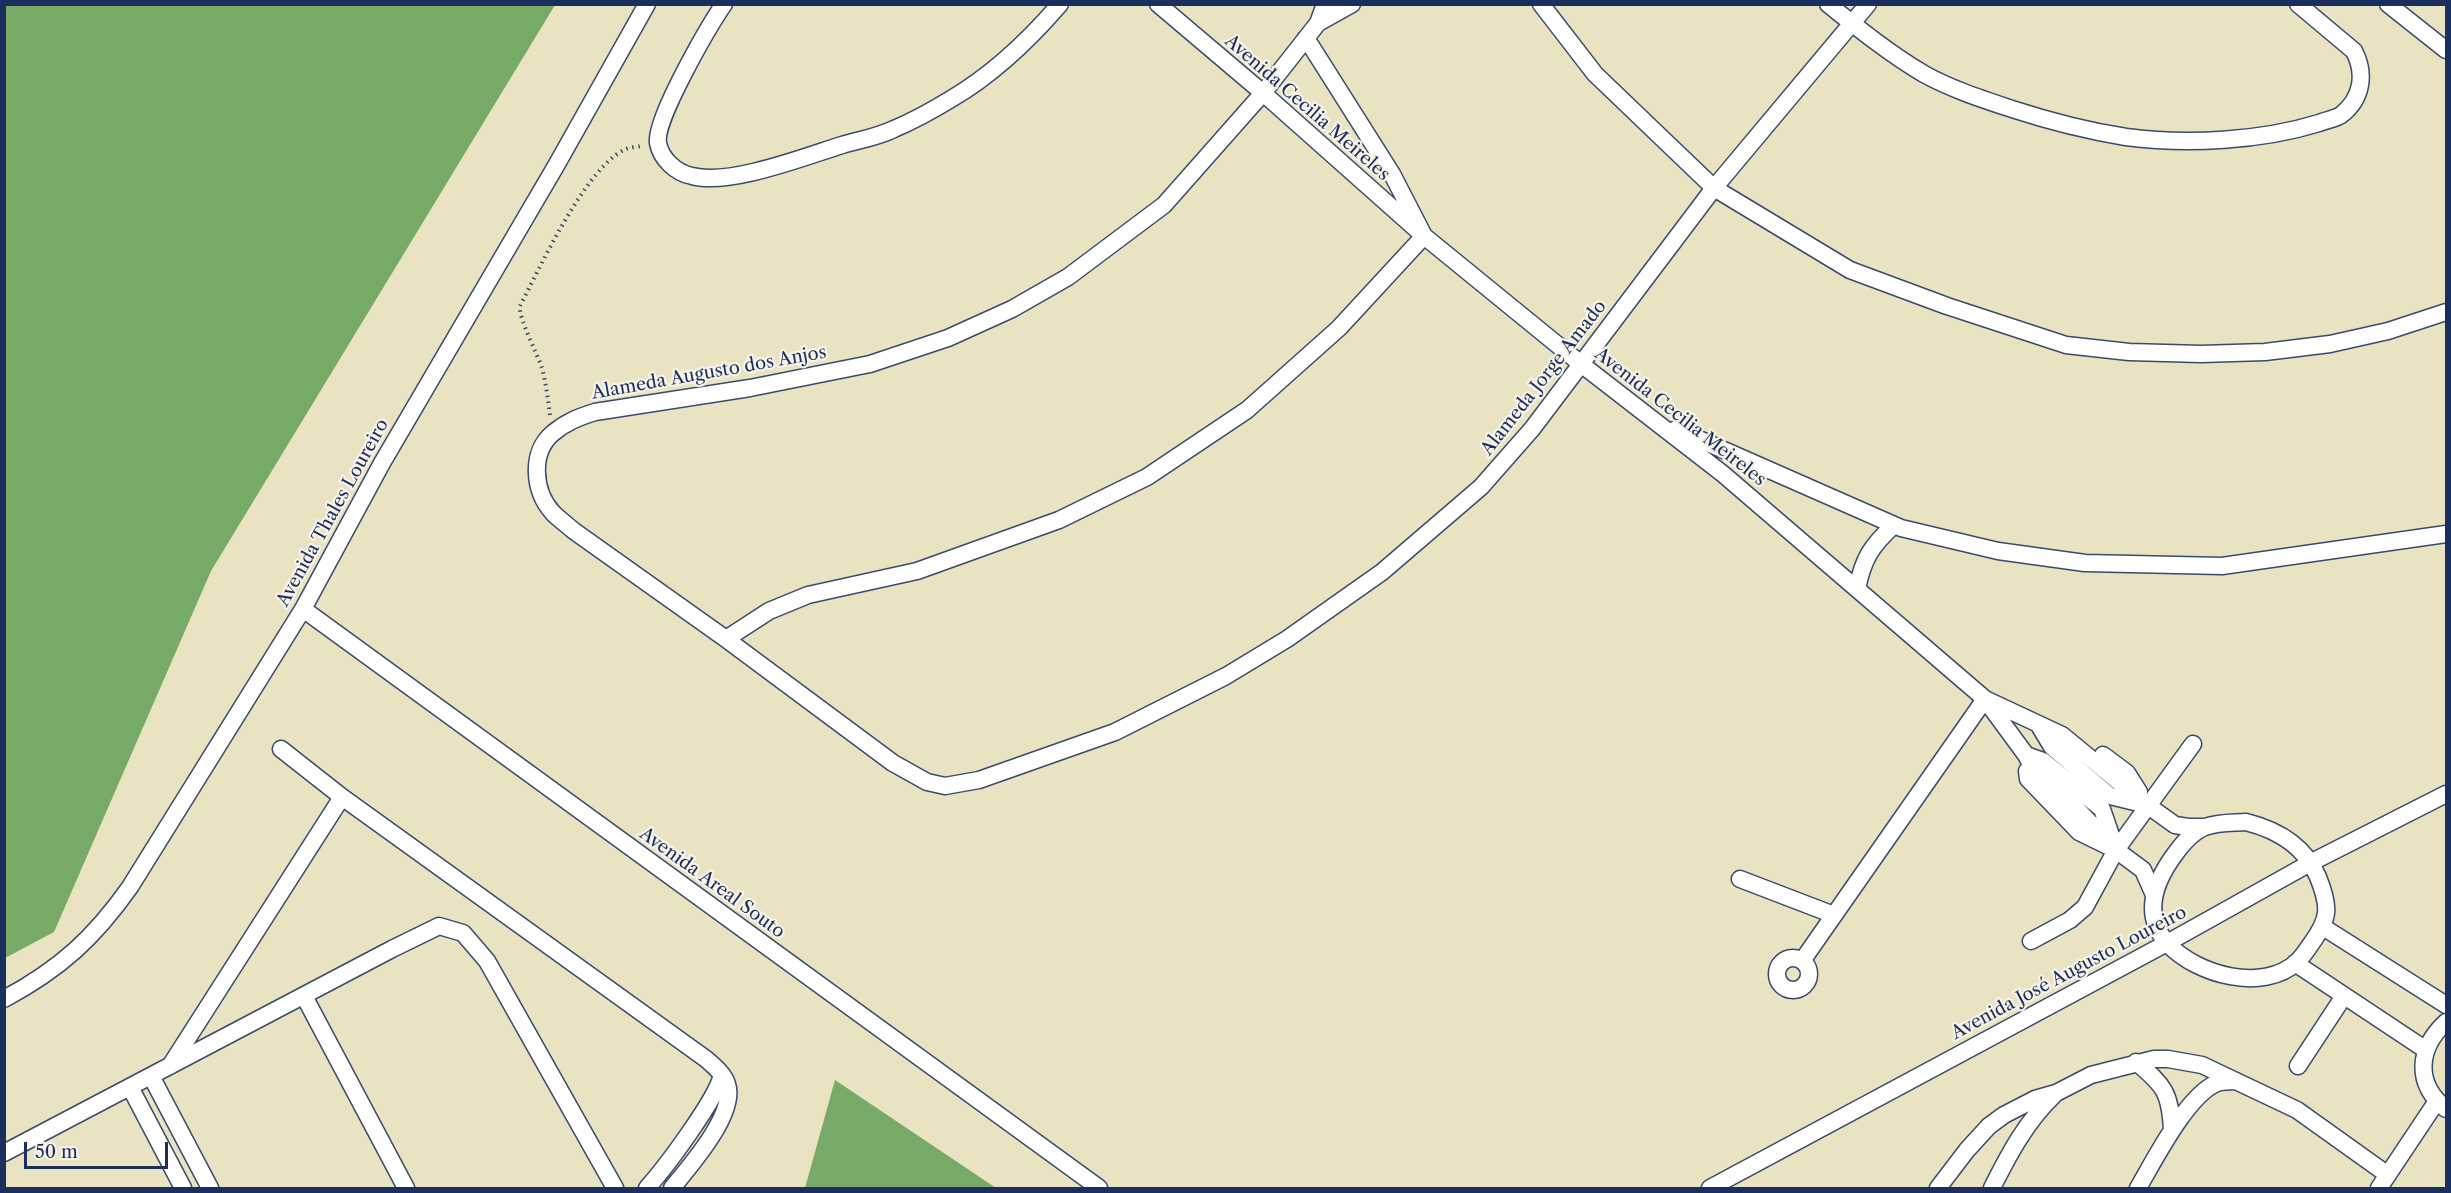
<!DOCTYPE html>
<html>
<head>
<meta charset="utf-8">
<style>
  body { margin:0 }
  #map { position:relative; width:2451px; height:1193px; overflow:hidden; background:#e9e3c2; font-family:"Libre Caslon Text",serif }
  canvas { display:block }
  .frame { position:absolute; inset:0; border:6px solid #1b2f5e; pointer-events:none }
  .scale { position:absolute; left:24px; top:1142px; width:144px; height:27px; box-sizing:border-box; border:3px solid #1b2f5e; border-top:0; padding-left:8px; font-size:18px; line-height:21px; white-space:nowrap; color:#1b2f5e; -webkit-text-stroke:4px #f7f3e8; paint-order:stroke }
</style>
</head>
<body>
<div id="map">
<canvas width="2451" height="1193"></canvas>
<div class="frame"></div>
<div class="scale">50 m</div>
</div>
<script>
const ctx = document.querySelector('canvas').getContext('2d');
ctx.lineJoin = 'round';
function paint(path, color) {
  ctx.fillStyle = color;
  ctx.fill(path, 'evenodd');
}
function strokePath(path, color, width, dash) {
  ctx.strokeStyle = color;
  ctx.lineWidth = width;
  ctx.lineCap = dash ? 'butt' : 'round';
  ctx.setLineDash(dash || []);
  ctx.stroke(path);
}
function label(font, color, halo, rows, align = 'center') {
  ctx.font = font + ' "Libre Caslon Text",serif';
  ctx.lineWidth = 4.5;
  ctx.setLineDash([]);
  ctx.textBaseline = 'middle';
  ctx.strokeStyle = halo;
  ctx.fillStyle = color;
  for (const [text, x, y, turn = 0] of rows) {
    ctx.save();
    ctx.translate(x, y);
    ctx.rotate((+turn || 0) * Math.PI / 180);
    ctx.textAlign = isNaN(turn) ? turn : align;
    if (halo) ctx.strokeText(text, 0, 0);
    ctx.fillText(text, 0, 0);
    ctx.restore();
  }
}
const forest = new Path2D(`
  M5 4 555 5 211 571 54 932 5 958Z
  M835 1080 996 1188H805Z`);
const path = new Path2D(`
  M550 415C548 399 546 384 542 368 537 353 518 317 520 306 540 267 586 168 624 150 629 147 637 147 642 146`);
const minor = new Path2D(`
  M724 4C709 26 654 120 658 143 661 159 676 173 692 176 729 186 804 157 842 145 859 140 878 137 894 129 913 121 933 110 951 99 992 75 1029 40 1060 4
  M1158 4 1263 93 1424 236 1581 364 1723 474 1985 699 2062 735 2147 805 2175 825 2188 827H2205
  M1325 4 1318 23 1263 93 1164 205 1068 277 1012 309 948 338 870 364 750 388 595 412C579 417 566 422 553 433 530 452 533 491 553 513 559 519 567 525 574 531L726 639 893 763 927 782 945 786 979 780 1115 732 1226 676 1287 639 1382 572 1481 487 1532 429 1714 188 1868 4
  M1541 4 1595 74 1714 188 1850 270 1947 306 2066 345 2129 352 2201 354 2265 352 2330 344 2388 331 2446 312
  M1828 4C1859 29 1890 54 1924 74 1951 89 1982 99 2012 109 2049 121 2088 131 2126 137 2187 145 2261 141 2319 123 2326 120 2335 119 2341 115 2362 99 2366 74 2354 51L2298 4
  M2388 4 2446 50
  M1318 23 1352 4
  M1676 429 1901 528 1998 551 2085 563 2222 566 2446 534
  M1857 589C1863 559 1871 546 1894 525
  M303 609 1099 1188
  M726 639 769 611 808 595 917 571 1059 520 1147 477 1247 410 1339 328 1424 236 1392 174 1306 38
  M1987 702 2026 755 2034 771 2074 806 2116 850
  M2040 727 2052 747 2110 796 2143 804
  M281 749 342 797 706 1059C714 1066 724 1074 727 1084 737 1113 690 1166 672 1188
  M2026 755 2043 761 2102 809 2114 844
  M2103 755 2127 773 2139 792
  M2027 771 2028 779 2079 832 2116 850 2143 870 2154 895
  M2246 822C2278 830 2305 846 2318 877 2330 907 2330 918 2311 944 2307 950 2302 957 2297 962 2263 993 2197 975 2168 944 2141 915 2155 881 2175 854 2183 843 2192 832 2205 827 2218 822 2233 823 2246 822Z
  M1740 879 1834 915
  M2323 927 2446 1005
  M2031 941 2070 920 2085 907 2116 850 2193 744
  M1777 974a16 16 0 1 1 32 0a16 16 0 1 1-32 0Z
  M1802 961 1985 699
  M2295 963 2426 1050
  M304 996 406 1188
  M4 999C60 969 94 938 130 887L303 609 382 463 557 164 647 4
  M2446 1022C2418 1048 2414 1083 2446 1109
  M2136 1062C2165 1086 2170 1093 2172 1130
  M170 1066 342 797
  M2298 1066 2344 996
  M151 1076 210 1188
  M130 1087 183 1188
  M4 1153 392 949 439 926 463 933 487 961 615 1188
  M647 1188C665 1168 716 1100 722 1075
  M1710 1188 2167 943 2312 862 2446 794
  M1938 1188 1967 1150 1989 1126 2004 1115 2035 1099 2056 1093 2091 1075 2154 1059H2168L2202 1065 2297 1110 2388 1175
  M1992 1188C2009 1154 2026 1122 2054 1095
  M2138 1188C2154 1161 2187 1095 2217 1083 2223 1081 2230 1081 2236 1081
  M2379 1188 2437 1101`);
const streetNames = [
  ["Avenida Cecilia Meireles",1307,108,41],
  ["Alameda Augusto dos Anjos",709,373,-10],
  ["Alameda Jorge Amado",1544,378,-52],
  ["Avenida Cecilia Meireles",1680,417,38],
  ["Avenida Thales Loureiro",333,513,-61],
  ["Avenida Areal Souto",712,883,36],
  ["Avenida José Augusto Loureiro",2069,973,-28]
];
paint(forest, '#76aa66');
strokePath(minor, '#3a4a6d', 19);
strokePath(path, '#3a4a6d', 4, [1.5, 4.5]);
strokePath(minor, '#fff', 16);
label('18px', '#1b2f5e', '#f7f3e8', streetNames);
</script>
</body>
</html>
